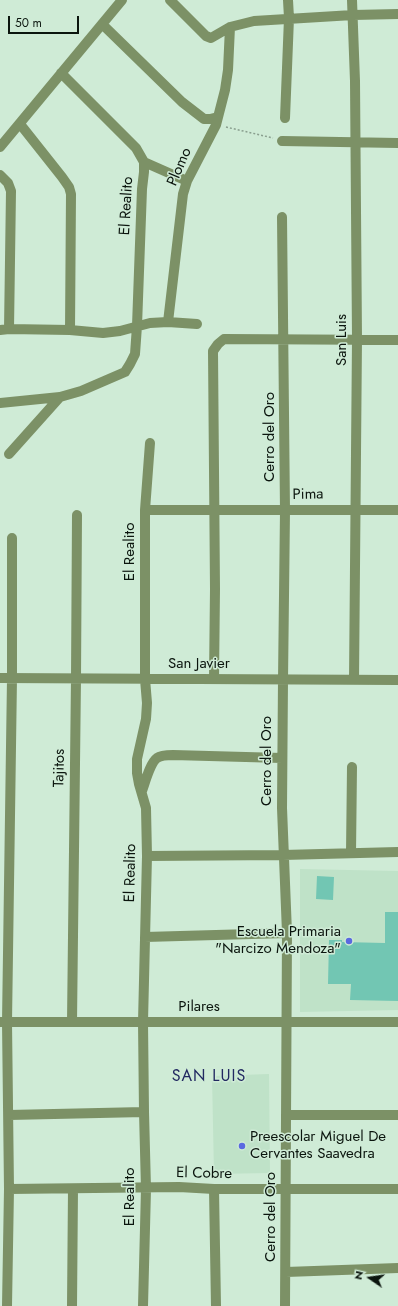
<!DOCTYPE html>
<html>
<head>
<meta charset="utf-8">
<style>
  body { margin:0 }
  #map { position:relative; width:398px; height:1306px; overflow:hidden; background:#cfebd6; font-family:Jost,sans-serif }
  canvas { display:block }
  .north { position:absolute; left:350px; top:1258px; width:40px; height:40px; -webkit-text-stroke:3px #cfebd6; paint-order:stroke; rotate:283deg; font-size:11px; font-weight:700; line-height:16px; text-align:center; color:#0b150e }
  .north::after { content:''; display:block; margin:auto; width:14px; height:18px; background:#0b150e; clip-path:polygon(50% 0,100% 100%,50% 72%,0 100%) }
  .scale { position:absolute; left:8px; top:16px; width:71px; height:18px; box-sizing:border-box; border:2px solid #0b150e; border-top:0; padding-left:5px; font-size:12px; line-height:14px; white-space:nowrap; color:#0b150e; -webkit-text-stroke:3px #cfebd6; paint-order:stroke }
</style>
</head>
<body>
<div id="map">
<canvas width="398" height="1306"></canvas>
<div class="north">N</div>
<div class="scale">50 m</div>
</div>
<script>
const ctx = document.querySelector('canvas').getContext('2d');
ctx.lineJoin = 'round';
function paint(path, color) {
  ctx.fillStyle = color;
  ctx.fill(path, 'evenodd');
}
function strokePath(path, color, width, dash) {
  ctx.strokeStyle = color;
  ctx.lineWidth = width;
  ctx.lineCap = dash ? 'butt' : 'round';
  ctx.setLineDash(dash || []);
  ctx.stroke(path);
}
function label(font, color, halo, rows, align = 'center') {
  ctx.font = font + ' Jost,sans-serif';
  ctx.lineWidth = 3;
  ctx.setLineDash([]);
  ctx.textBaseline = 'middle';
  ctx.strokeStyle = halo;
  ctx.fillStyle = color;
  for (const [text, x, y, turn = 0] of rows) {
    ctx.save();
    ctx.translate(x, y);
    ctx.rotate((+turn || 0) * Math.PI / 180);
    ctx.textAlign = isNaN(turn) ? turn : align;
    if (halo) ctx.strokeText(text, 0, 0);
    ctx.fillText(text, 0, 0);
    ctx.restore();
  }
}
const built = new Path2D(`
  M300 869 398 871V1010L300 1012Z
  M269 1074 270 1173 214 1174 212 1076Z`);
const building = new Path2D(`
  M317 876 334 877 333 900 316 899Z
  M385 912H398V1001L350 1000 351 984H328L329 940H342V942L385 943Z`);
const path = new Path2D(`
  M226 127 273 138`);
const minor = new Path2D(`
  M170 0 206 36 211 38 230 27 254 21 353 15 398 14
  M352 0 355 81 357 339 354 680
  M102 24 182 102 204 119H210L218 117
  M285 118 289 18 288 0
  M20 124 62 177 69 187 71 194 70 330
  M282 141 398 143
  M0 147 122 0
  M144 162 187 181
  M0 175 8 183 11 191 9 329
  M282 217 285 511 283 680 282 808 287 933 285 1306
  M168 322 183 194 187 181 216 125 225 90 228 70 230 27
  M0 330 9 329 70 330 103 333 120 331 150 323 168 322 197 324
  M0 403 60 397 81 391 125 372 130 364 135 354 137 326 142 189 144 172V162L136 148 61 73
  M9 454 60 397
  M145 510H398
  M0 678 398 680
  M214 679 215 589 213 351 218 344 224 339 398 340
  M142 791C145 783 150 763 157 758 161 755 168 755 173 755L282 758
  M351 853 352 767
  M147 856 283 855 398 852
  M145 937 287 933
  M0 1022H398
  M72 1022 76 678 77 515
  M9 1115 144 1112
  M286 1115H398
  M9 1189 179 1187 214 1189H398
  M214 1189 216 1306
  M286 1272 398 1268
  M7 1306 9 1189 7 1022 12 678V538
  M72 1306 73 1189
  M143 1306 146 1189 144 1112 143 1022 147 856 146 808 139 784 137 773V759L146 719 147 703 145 679V510L150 443`);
const markers = [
  [349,941,4,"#5a69e0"],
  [242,1146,4,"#5a69e0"]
];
const streetNames = [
  ["Plomo",180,167,-67],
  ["El Realito",127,206,-87],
  ["San Luis",342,340,-90],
  ["Cerro del Oro",270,437,-90],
  ["Pima",308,495,-1],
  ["El Realito",130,552,-90],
  ["San Javier",199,664],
  ["Cerro del Oro",267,761,-90],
  ["Tajitos",60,768,-89],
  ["El Realito",131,873,-89],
  ["Pilares",199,1007],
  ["El Cobre",204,1174,1],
  ["El Realito",130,1197,-90],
  ["Cerro del Oro",271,1217,-90]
];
const poiNames = [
  ["Escuela Primaria",341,932],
  ["\"Narcizo Mendoza\"",341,949],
  ["Preescolar Miguel De",250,1137,"left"],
  ["Cervantes Saavedra",250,1154,"left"]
];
const neighbourhoodNames = [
  ["SAN LUIS",209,1077]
];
paint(built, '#bfe2c8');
paint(building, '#72c6b3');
strokePath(path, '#8a9f8f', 1.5, [2, 2]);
strokePath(minor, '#7c9166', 10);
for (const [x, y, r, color] of markers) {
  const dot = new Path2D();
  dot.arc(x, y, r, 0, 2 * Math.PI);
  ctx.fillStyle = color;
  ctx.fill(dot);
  strokePath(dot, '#cfebd6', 1.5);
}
label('15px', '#0b150e', '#cfebd6', streetNames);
label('15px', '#0b150e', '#cfebd6', poiNames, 'right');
ctx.letterSpacing = '1px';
label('16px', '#222961', '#cfebd6', neighbourhoodNames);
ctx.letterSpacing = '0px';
</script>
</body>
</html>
